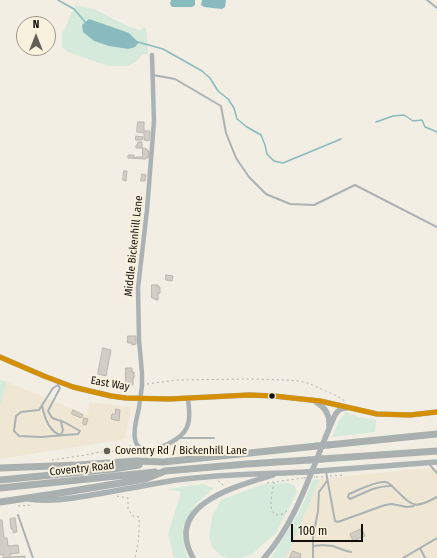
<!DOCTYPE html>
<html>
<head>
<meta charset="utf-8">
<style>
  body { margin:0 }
  #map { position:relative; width:437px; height:558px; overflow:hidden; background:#f2eee4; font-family:"Fira Sans Condensed",sans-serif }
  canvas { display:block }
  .north { position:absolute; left:16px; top:16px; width:40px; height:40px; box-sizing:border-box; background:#f8f1de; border:1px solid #9c9789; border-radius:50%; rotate:0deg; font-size:11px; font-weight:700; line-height:16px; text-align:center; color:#13100a }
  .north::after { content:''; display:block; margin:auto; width:14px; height:18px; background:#615e56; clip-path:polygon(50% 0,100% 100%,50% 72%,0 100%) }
  .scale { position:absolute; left:291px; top:524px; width:72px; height:18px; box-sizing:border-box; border:2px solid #13100a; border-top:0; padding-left:5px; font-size:12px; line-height:14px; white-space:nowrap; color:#13100a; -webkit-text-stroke:3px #f8f1de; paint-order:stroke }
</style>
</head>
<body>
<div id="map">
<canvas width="437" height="558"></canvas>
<div class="north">N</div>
<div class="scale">100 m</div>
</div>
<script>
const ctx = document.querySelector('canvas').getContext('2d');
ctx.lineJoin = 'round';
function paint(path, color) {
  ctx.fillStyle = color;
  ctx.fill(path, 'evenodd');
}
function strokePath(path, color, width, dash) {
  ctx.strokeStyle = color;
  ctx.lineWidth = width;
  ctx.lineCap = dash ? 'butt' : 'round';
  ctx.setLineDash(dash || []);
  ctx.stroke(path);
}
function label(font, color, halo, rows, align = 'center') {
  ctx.font = font + ' "Fira Sans Condensed",sans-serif';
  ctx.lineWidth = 4;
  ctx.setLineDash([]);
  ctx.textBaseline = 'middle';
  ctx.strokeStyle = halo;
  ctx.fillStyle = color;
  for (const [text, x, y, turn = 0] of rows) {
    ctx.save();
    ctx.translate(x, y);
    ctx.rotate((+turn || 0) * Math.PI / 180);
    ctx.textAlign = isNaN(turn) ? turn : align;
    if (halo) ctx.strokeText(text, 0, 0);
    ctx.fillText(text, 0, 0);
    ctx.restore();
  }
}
const built = new Path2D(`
  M7 382 88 415 89 402 131 407 125 439 0 459V407Z
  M437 468V558H286L320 479 416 469Z`);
const green = new Path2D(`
  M75 5 94 9 113 19 130 27 140 30 146 27 148 54H142L138 60 128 66H108L68 52 62 47V33L67 24ZM129 33 137 41 128 49 109 46 94 41Z
  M0 380 7 382 0 407Z
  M346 412 359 417 376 420 375 432 332 437 339 421Z
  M320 479 286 558H271L300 511 313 480Z
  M289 483 295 486 297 492 276 533 252 554 241 558H228L220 555 213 548 209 537 212 517 221 500 264 484Z
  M202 484 214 488 196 504 183 527V539L186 554 188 558H174L168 534 181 492 168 489Z`);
const water = new Path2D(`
  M171 0H195V5L192 7H172L170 4Z
  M202 0H226L225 7 222 9 204 7 201 5Z
  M89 19 129 33 137 41 139 42 135 47 128 49 109 46 94 41 83 32 82 25Z`);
const stream = new Path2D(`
  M58 0 74 9 86 23
  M138 42 163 49 202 71 210 78 218 91 228 99 234 108 237 119 247 127 261 135 265 145 267 154 274 161 283 163 341 139
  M376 122 393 116 404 115 413 121 422 120 425 127 435 131 437 133`);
const building = new Path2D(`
  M138 122H144V131H150L149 141 144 140V133L137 132Z
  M136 136 143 137 142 140H136Z
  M138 142H142V148H136V145H137Z
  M143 148 147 149V151H149L148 158 146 157V159L128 158V155H134V158H136V157H142Z
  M124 171H127L126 181 123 180Z
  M142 174 146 175 145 181H141Z
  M166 275 173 276 172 281 166 280Z
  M152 285H158V287H160V293H158V300H156V299H154V298H152Z
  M128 336H136V344L132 345V343H128Z
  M103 348 111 350 106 376 98 374Z
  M126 368H132V372H134V378H133V385H126Z
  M116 409 120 410 119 421 111 419 112 414H115Z
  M73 410 83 415 81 418 72 414Z
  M84 418 88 419 86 425 83 424Z
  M15 518 17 532 13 533V529H11L10 519Z
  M0 520H2L4 538H7L8 546 18 545 19 553 10 554V557L25 556V558H3V554L0 555Z
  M362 529 365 536 353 541 350 534Z
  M293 551 301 554 300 558H290Z`);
const path = new Path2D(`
  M147 384 177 380 249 379 286 380 299 381 308 383 337 396 345 401
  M52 460 86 455 100 452 121 451 127 450 132 443
  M330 476 345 475
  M316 477H323
  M218 481 221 482 224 487
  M274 482C273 490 265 517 280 515 283 514 286 512 288 510
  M267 483 303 478
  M117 496 128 498V509L133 516 139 517C140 531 138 545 135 558
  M18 506 31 505`);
const service = new Path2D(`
  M427 0 437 8
  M153 75 175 79 221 106 226 133 236 158 249 177 266 194 290 204 314 205 355 185 437 227
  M58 385 60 388 48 411 52 418 64 422 80 431 78 434 41 437 19 436 14 431 16 416 21 412 39 410 53 388 58 385 59 383
  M42 405C44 416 49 432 61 435L63 430 61 422
  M180 438H214
  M429 464 437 473
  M326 472 335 521 338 522 385 505 392 504 407 507 414 506
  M392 486C377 485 364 493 350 499L348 497 349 494C359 490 375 481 385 482 389 482 392 486 395 489 413 506 413 510 437 497
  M18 515 33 558
  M313 546C320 545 326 545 333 546 339 548 345 551 351 552
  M420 548 425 558
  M313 558V537L318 511 319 492 327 481
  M403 558 437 538`);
const minor = new Path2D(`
  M142 386V373L139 340 138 288 147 210 154 121 152 55
  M139 408C137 417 133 429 135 439 138 462 179 443 186 429 191 420 189 408 188 399`);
const tertiary = new Path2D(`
  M0 357 44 376 73 387 111 396 126 398 169 399 249 395 274 396 320 401 377 414 410 415 437 412
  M316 402C325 407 330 415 329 426
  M318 471 437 462
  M29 499C48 502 68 499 86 496 116 491 146 485 176 480 220 474 263 474 307 472
  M193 558C163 504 237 486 273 475
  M264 558C299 519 313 463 335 415 338 410 341 408 347 408`);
const trunk = new Path2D(`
  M328 445 437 434
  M322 459 437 451
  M0 468 78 465 136 461 163 462 317 446
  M0 480 113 469 139 465
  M0 488 155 472
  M0 502 54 494 145 479 165 471 247 464 309 460`);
const pathBridge = new Path2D(`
  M304 478 315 477`);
const minorBridge = new Path2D(`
  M139 408 142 386`);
const tertiaryBridge = new Path2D(`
  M307 472 318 471`);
const trunkBridge = new Path2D(`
  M317 446 328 445
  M309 460 322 459`);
const bus1 = new Path2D(`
  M0 357 44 376 73 387 111 396 126 398 169 399 249 395 274 396 320 401 377 414 410 415 437 412`);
const markers = [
  [272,396,3.5,"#13100a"],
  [107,451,4,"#615e56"]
];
const streetNames = [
  ["Middle Bickenhill Lane",134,246,-84],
  ["East Way",110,384,10],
  ["Coventry Road",82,469,-6]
];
const poiNames = [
  ["Coventry Rd / Bickenhill Lane",115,451]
];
paint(built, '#efe7d4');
paint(green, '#d5eadb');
paint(water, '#88babe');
strokePath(stream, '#88babe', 1.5);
paint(building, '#d2cec6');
strokePath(building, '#bab5ae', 1);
strokePath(path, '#acaead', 1, [2, 3]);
strokePath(service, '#abb2b4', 2);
strokePath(minor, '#abb2b4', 4.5);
strokePath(tertiary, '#abb2b4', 5.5);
strokePath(trunk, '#aab0b0', 7);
strokePath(pathBridge, '#acaead', 1, [2, 3]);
strokePath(minorBridge, '#abb2b4', 4.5);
strokePath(tertiaryBridge, '#abb2b4', 5.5);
strokePath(trunkBridge, '#aab0b0', 7);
strokePath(bus1, '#d59002', 5);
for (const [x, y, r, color] of markers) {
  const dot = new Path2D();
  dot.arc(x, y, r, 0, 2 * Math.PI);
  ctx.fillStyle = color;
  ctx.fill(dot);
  strokePath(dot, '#f8f1de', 1.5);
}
label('11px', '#13100a', '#f8f1de', streetNames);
label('11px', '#13100a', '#f8f1de', poiNames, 'left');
</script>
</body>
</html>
